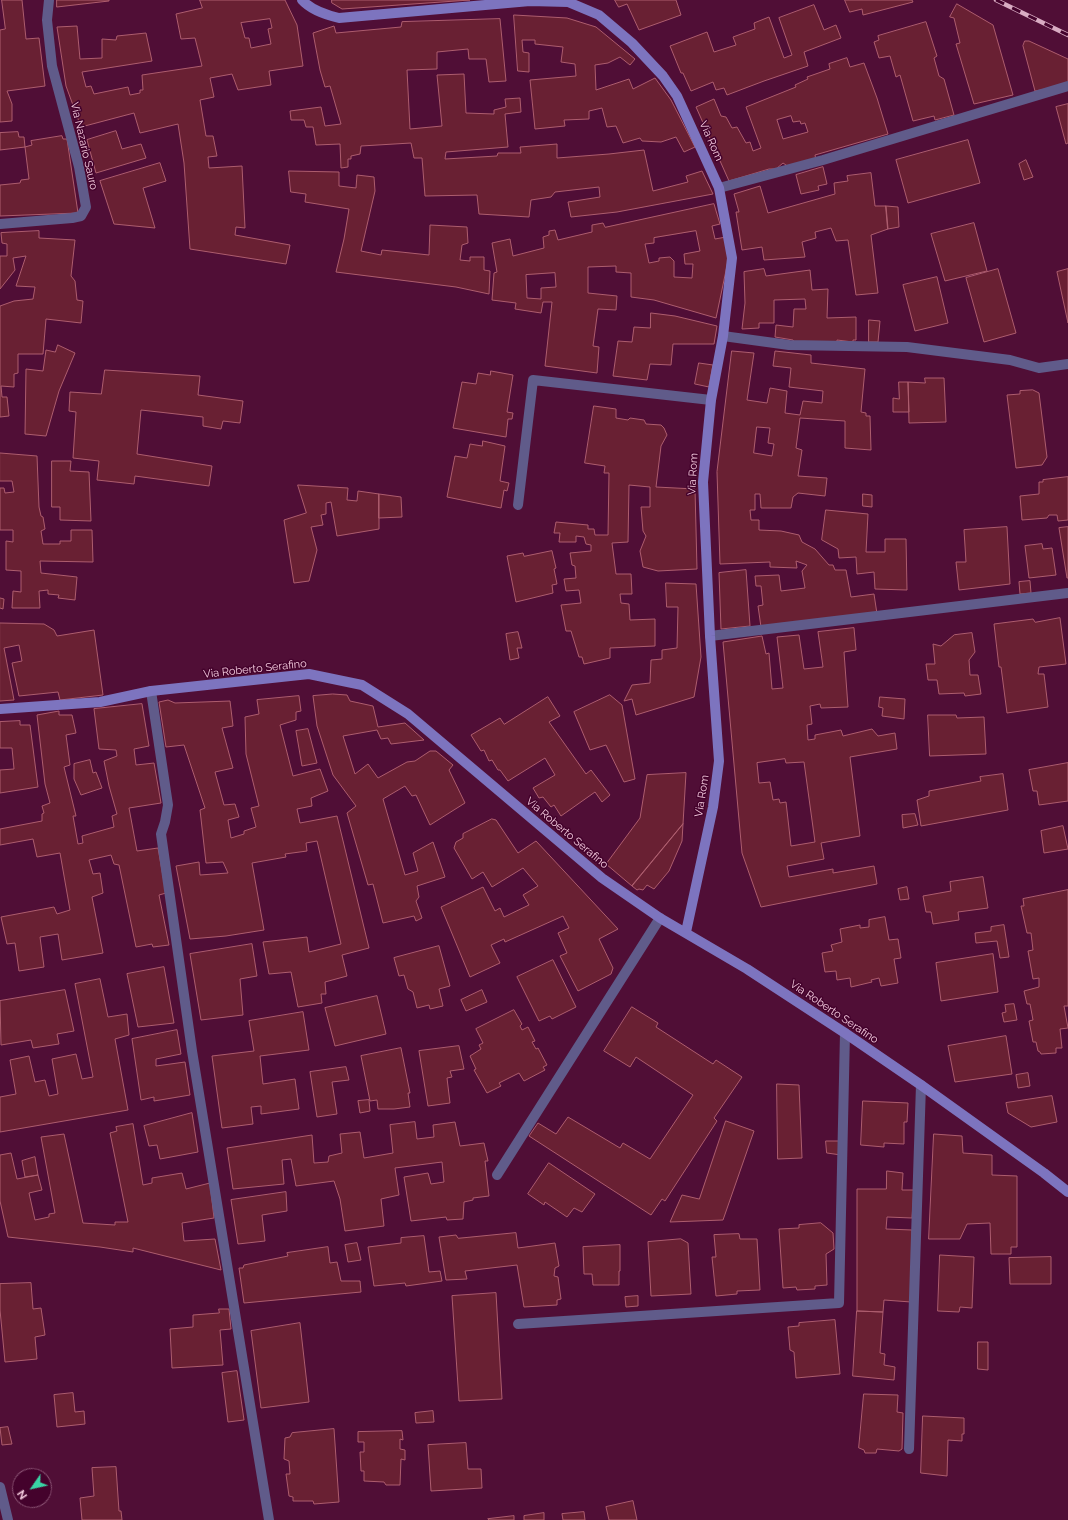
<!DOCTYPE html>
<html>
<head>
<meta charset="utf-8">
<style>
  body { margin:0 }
  #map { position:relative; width:1068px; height:1520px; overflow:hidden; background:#500e36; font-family:Raleway,sans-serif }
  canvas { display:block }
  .north { position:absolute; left:12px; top:1468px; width:40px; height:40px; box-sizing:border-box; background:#44022c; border:1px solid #8b5374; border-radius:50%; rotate:236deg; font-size:11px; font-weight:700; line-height:16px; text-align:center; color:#f5ccdf }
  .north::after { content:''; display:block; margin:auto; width:14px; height:18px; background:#39d4a5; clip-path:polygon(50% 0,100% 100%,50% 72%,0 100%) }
</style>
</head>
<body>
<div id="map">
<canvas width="1068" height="1520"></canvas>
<div class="north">N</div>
</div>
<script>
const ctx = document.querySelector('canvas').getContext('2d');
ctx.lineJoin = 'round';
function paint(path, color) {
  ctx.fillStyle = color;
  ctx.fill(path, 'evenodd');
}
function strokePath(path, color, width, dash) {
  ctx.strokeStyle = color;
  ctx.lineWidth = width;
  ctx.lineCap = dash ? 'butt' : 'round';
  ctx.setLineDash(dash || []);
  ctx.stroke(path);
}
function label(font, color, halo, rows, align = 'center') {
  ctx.font = font + ' Raleway,sans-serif';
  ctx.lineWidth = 3;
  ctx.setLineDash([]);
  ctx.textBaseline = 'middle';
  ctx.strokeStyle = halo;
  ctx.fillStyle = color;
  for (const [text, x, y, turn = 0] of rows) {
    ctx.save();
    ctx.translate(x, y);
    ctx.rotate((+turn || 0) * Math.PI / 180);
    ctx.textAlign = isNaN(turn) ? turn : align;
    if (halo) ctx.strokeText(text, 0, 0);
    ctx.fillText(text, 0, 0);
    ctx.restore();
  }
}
const building = new Path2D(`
  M2 0H22L26 39 39 38 45 86 7 91 12 104V121L0 122V30L5 29Z
  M57 0H109V1L57 7Z
  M200 0H285L297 25 303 66 269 71 271 85 238 90 232 74 210 78 214 97 200 100 206 136H213L217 156 208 157 209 168 242 166 245 228 236 227 235 235 290 245 286 264 190 249 184 163 178 124 140 133 134 113 81 127 66 86 57 27 77 26 80 59 102 58V39L116 40 117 36 146 33 152 61 82 72 86 87 91 86 94 94 128 87 130 95 140 93V90H143L142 75 202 66 195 38 181 39 176 14 202 8ZM270 19 272 28 268 29 271 44 251 48 249 38H245L241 23Z
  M332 0H470L342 9 332 3Z
  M615 0H676L681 15 639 30 627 4 619 7Z
  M845 0H912L913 2 863 15 862 9 850 12Z
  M957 4 993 25 1013 95 974 104 956 44 960 43 954 18 950 17Z
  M814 5 824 30 836 25 841 38 804 52 808 66 764 81 727 95 724 88 716 90 713 82 691 91 683 73H681L670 46 707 32 714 52 736 45 733 37 755 29 754 23 769 17 784 58 792 55 779 18Z
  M514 15 567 18 596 27 635 59 630 65 620 57 608 63 595 65 596 90 629 79 633 89 655 78 671 100 695 147 684 152 676 137 661 142 642 141 640 138 623 143 616 126 607 127 602 108 589 111V119L564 120 565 126 535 129 530 80 576 76 575 64 561 62 563 47 535 44V40H522L523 52 529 53V72L518 71Z
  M500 19 506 81 489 82 486 59H469L468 49 437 52V69L407 70 410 129 442 126 437 75 464 74 466 113 494 114V110L506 107 505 99 520 98 521 112 505 114 508 147 446 152 445 159 497 156 498 153H521L520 147 557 144V158L609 154 644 150 653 191 688 182 686 176 702 171 713 194 617 212 571 217 568 202 600 197 599 187 555 192 551 197 531 200 529 217 479 214 477 195 425 196 422 158H414L411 143 361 146 360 154 351 156V159H348V167L341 168 340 144 316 145 313 127H306L304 120H291L290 111 321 107 325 126 341 124 330 86 325 87 320 70 313 33 334 26 336 33 401 27 402 22Z
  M926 22 937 56 934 58 939 76 944 79 954 115 935 120 934 116 913 121 900 75 896 77 890 56 879 58 874 42 879 40 878 36Z
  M1025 41H1029L1068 59V85L1035 91 1023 46Z
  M847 58 850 67 864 63 877 98 888 134 815 155 816 160 789 167 783 163 776 169H769L729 181 696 107 714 99 721 116 726 117 732 128 737 127 746 143 750 142 753 151 761 148 746 107 796 87 795 85 808 79 807 77 830 69 829 64ZM791 116 793 122 800 121 801 124 805 123 808 132 783 139 777 120Z
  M1068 104V143L1066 144 1056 107Z
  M116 131 122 149 141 144 146 158 96 173 87 140Z
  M18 132 19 137H24L25 147 0 150V133Z
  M62 136 63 139H67L78 213 0 216V185L20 183 21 180 29 179 25 147 32 145 31 141Z
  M968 140 980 183 908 203 896 160Z
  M1026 160 1033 177 1024 180 1019 164Z
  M160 163 166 181 143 188 155 228 114 224 100 181Z
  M823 167 827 184 818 186 819 190 801 194 796 175Z
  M289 171 339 172V186L356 188 357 175 374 177 375 191 361 251 381 255 382 250 429 255 430 225 467 227 468 243 462 245 460 260 470 261V257H484V270L490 271 489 294 456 287 336 272 344 239 349 209 305 202 306 194 291 192Z
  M871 173 875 206H886L888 229 871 235 878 293 856 295 848 240 836 241 831 228 815 232 816 238 802 242 805 257 764 260 762 247 742 250 736 212H739L734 194 760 186 768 213 835 194 834 183 848 181 847 176Z
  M714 204 720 224 712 226 715 239 726 237 728 261 716 318 654 300 631 297V273L616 272V266L588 267V293L617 296 616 310 598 309 593 346 599 347 597 373 545 366 552 302H543L541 313 515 309 516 303 492 300 494 273 497 272 492 243 510 239 513 256 544 248 543 237 549 235V231L555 230 558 240 592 232V225L603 223 605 227ZM696 231 700 251 684 254 685 264H693L692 278 674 277V261L670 257 659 258V261L649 263 645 244 654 243V238ZM555 273 556 287 541 288V299L527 298 526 275Z
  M886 206 898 207 899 227 888 229Z
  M974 223 987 271 945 281 931 234Z
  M39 231V238L75 240 71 276 75 281 77 300 83 301 81 323 46 319 43 354H18V373L14 374V387L1 386 2 397H7L9 416 0 417V306L14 301 33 299 35 287 16 286 26 256 13 258 15 270 0 289V256H7V244L2 243 1 233Z
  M764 269 766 276 810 270 812 290 828 289 827 318 856 317V340H853V342L837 340V345L794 342 793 340 775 337 776 325 793 327 794 309H806L805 299 774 300V323H759V328L742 329 745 303 744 272Z
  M998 269 1016 333 984 342 966 278Z
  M1068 269V323L1057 272Z
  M937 277 948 323 915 331 903 285Z
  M651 313 675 316 717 326 714 344H673L671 365 650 364 647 380 613 376 618 341 632 342 634 327 650 328Z
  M869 320 880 321 878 342H869Z
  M58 345 75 353 59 391 46 436 25 434 26 369 43 371 46 350 55 352Z
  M732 351 754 353 747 400 767 403 770 388 787 391 785 413 800 415 803 401 822 403 823 391 789 387 791 368 773 366 775 351 811 355V363L865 369 861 412 866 413V416H870L871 450 845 448V421L800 418 796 448 802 450 798 476 827 478 825 496 798 493 793 497 791 508H761L760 494H755V510H750L751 520H759V530L781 531 799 535 802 542 815 549 829 565H833L835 570H846L851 597 874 594 877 614 761 627 758 606 763 605 761 586H756L755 576 779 575 781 591 805 588 802 571 807 565 796 561 797 568 770 567V562L720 564 717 472ZM757 427 770 428 768 443 774 444 772 456 754 453Z
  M699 363 713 365 709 387 695 384Z
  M105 370 200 376 198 395 243 401 240 423 223 421 221 429 203 426V417L141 410 137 454 212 466 209 486 135 476 134 484 97 480 99 461 73 458 76 412 69 411 70 392 101 394Z
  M491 371 513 375 507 412 513 413 512 419H508L506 437 453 428 462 382 476 384 478 373 490 375Z
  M925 378H944L946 422 909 423 908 382 925 383Z
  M899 382H908L909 412H893V398L899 399Z
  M1033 390 1039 393 1047 457 1042 465 1016 468 1007 395 1020 394V391Z
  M594 406 616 409V418L628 420 630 418 644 420 646 424 661 425 664 428 667 435 661 446 656 487 695 489 697 569 658 571 643 567 640 551 646 536 643 531 641 507H650V487L629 485 628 542 612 543 616 574H631L632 594H620L621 603 629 604 630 620 655 619V646L610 648V658L584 664 582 657H579L571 631H566L561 605 581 603 579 590 566 591 564 579 576 578 575 566 572 565 570 553 591 551V545L586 544 584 537 576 536V542H559L560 533H554L556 522 588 525V529H594L595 535H608L609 473H604L605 466 585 463Z
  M483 441 505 446 500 481 509 483 507 491 504 490 501 508 447 497 455 456 467 458 470 444 482 446Z
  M0 453 37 456 39 507 41 516 43 517 45 529 41 531 43 544H60V541H71V530H92L93 562 40 561 41 573 77 577 75 600 58 598 59 595 48 594V590L39 591 40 608H12L13 591 21 592V571L6 570V541L13 542V530H0V488H4L5 493 14 492 12 481H0Z
  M52 461H71L70 471 89 472 91 521 60 520V507H52Z
  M1068 477V520L1058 521 1057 515H1049L1047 518 1022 520 1020 496 1039 494V482H1043V480Z
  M298 485 348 488 347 500 357 501 358 491 379 494V529L337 536 331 502 326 503V514L321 515 323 525 311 527 317 550 309 581 294 583 284 520 306 513Z
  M379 494 401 497 402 517 379 518Z
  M863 494 872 495V507L863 506Z
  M826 510 868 514 866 552H885V539H906L907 590 875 589 874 572 857 574 856 557 839 558 838 549 822 540Z
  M1007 527 1010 584 959 590 956 562H966L964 530Z
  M1068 527V578H1067L1059 528Z
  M1042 544 1043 549 1052 548 1056 575 1029 578 1025 546Z
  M552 551 556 568 554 569 557 584 552 585 553 593 516 602 507 556 523 553 524 556Z
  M746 570 750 626 721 629 719 573Z
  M1030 581 1031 593 1020 594 1019 582Z
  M666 583 696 584 701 657 694 697 636 715 632 699 624 701 632 685 650 683 651 660 662 659V650L677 648 678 607H667Z
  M0 598 4 599 3 609 0 608Z
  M1060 618 1066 664 1039 667 1038 674H1044L1048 707 1007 713 1001 667H999L994 624 1033 619 1035 622Z
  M0 623 44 624 54 630 57 636 94 630 103 695 60 700 58 692 19 696 12 663 22 661 19 645 4 648 14 700 0 701Z
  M854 628 856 650 844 652 848 707 821 708 820 704 810 706 812 724 807 725 808 740 815 739V735L841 730 843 736 872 729 878 736 895 733 897 749 850 757 860 836 821 843 824 859 787 866 789 877 833 869V873L874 866 877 884 761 907 742 853 723 642 762 636 766 654 769 653 772 689 783 688 777 637 799 635 804 669 823 667 818 632ZM785 759 786 763 804 762 815 842 791 846 786 802 780 803 779 799 773 800 770 782 759 783 757 763Z
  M518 632 522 648H517L519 658 510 660 506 634Z
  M972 633 975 652 969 660 970 675H978L981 694 965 696 964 693 939 694 937 680H928L926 664H935L933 644 941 646 954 635Z
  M333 694 347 695 350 701 373 706 378 727 405 723 424 740 391 744 388 738 381 739 377 730 343 736 355 774 368 764 378 778 407 762 415 761 430 751H436L453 765 449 770 465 803 430 825 416 795 412 796 405 786 383 799 405 875 418 871 413 853 433 842 445 877 417 886 419 897 416 901 422 918 416 921 414 916 383 923 373 884 368 885 347 813 356 806 333 775 317 726 313 696Z
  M610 695 622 705 635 779 624 782 606 745 590 750 574 712Z
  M299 696 301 711 296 712V720L280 725 293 776 320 769 328 791 311 798 312 806 297 809 300 823 337 816 369 948 342 955 347 976 325 982 326 994H321L322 1003 298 1007 291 972 269 974 263 942 307 937 309 952 341 944 317 841 306 843 307 851 285 854 286 857 252 863 264 930 226 936 190 939 176 866 199 862 200 875 228 873 223 862 206 863 200 810 205 808 184 745 166 747 159 702 168 700 175 703 230 701 233 726 222 728 233 768 215 772 224 805 235 804 239 817 228 820 231 838 244 834V831L256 827 251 808 259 806 246 754 245 717 259 714 257 700Z
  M548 697 560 716 549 722 586 774 591 770 610 795 602 802 595 792 561 816 554 805 551 807 543 797 539 798 533 788 555 775 545 758 508 781 500 770H498L492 760 489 761 484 750 481 751 471 735 500 718 504 724Z
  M880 697 905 699 904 719 882 716 883 708 879 707Z
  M142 704 149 746 134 749 136 765 154 763 161 803 129 808 137 851 158 848 166 893 159 895 169 945 153 947 152 944 136 947 119 865 114 864 111 855 89 860 93 874 100 873 103 893 92 897 103 953 62 960 58 934 40 937 44 967 19 971 15 943 7 944 1 917 54 907 57 914 70 910 60 853 37 857 33 839 0 845V829L42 821V814L44 813 42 806 50 803 45 784 37 715 59 711V715H72L76 733 66 735 70 765 64 767 76 816H73L78 844 83 843 82 836 114 827 112 816 117 814 109 786 104 761 117 756 116 750 99 749 94 709Z
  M928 715H956L957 718 984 717 986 754 930 756Z
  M20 721V725H30L38 787 0 793V770L14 769 12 748H0V722Z
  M308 729 317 763 302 766 296 731Z
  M90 760 93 773 96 772 102 788 81 795 74 779V764Z
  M1068 763V801L1039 805 1037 791H1033L1029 770Z
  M686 773 683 824 632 886 606 864 640 818 647 775Z
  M1003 774 1008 810 921 826 917 800 929 796V791L981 781 980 777Z
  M915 814 918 825 903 828 902 815Z
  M492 819 496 820 518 853 536 841 618 929 599 939 613 968 611 974 578 991 560 956 567 953 558 933 569 928 563 916 505 942 504 939 491 945 500 963 470 977 441 907 483 887 495 911 500 908 504 917 529 905 523 895 538 886 523 868 492 887 483 872 472 879 454 848 456 842 463 838V834Z
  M683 824 682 841 669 871 654 889 647 885 643 890 639 889 637 890 632 886Z
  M1063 826 1068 849 1044 853 1041 831Z
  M983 877 988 908 958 912 959 920 933 924 931 912H926L923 896 951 891 950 882Z
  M907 887 909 899 900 900 898 889Z
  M1068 890V1006H1064L1068 1028 1060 1029 1062 1048H1056V1053L1041 1054 1040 1052 1038 1051 1036 1042H1033L1029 1021 1033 1020 1030 1004H1027L1024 991 1039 987V978L1033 979 1028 951 1033 950 1031 933H1027L1021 906H1024L1023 899Z
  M885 917 889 940 898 939 901 958 894 959 898 983 881 986 879 978 871 980 872 982 851 987 850 978 837 980 836 971 825 972 822 953 833 951 831 945 842 942 840 929 860 925V928L869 927V920Z
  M1004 925 1009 957 1000 958 997 941 976 943 975 933 991 931V927Z
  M252 944 257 976 240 979 243 1015 201 1020 190 954Z
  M439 946 450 986 439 989 443 1006 430 1009 429 1005 417 1008 413 992 408 989 404 975 399 976 394 958Z
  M993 954 998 992 941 1001 936 963Z
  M553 960 576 1007 552 1019 550 1016 539 1021 517 977Z
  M164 967 174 1023 138 1027 127 974Z
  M100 979 108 1017 127 1014 129 1035 115 1039 128 1110 0 1132V1097L16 1094 10 1060 29 1056 35 1082 45 1080 49 1096 58 1094 52 1059 76 1054 82 1079 93 1077 75 984Z
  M65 990 74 1031 57 1034 59 1044 33 1048 31 1040 1 1045 0 1001Z
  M482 990 487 1002 466 1011 461 1000Z
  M377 996 386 1034 335 1046 325 1008Z
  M1014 1004 1017 1020 1004 1022 1002 1013 1006 1012 1005 1005Z
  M632 1007 658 1023 656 1027 713 1064 716 1060 742 1077 714 1118 717 1121 665 1201 662 1199 651 1215 529 1136 538 1123 556 1134 568 1117 620 1148 623 1143 650 1159 693 1095 636 1057 630 1067 604 1051Z
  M514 1010 522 1024 520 1026 522 1030 528 1027 535 1041 532 1042 536 1049 538 1048 547 1065 543 1067 545 1070 524 1081 519 1073 499 1083 501 1086 487 1093 474 1070 476 1069 470 1056 481 1049 479 1045 483 1043 476 1029Z
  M303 1012 309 1050 260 1056 263 1084 295 1079 299 1109 261 1114V1106L251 1107 253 1124 222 1128 212 1056 254 1051 249 1021Z
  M177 1030 181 1054 156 1059V1066L185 1062 190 1095 154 1101V1097L141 1100 132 1039Z
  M1006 1036 1012 1074 955 1082 948 1046Z
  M459 1046 464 1069 450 1071 452 1077 447 1078 450 1103 428 1106 419 1051Z
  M401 1048 410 1093H408L410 1107 394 1109H378L377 1100 370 1101 361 1056Z
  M346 1067 349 1080 332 1082 337 1114 317 1117 310 1072Z
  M1028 1073 1030 1086 1018 1088 1016 1075Z
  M777 1084 799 1085 802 1158 778 1159Z
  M1052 1096 1057 1122 1031 1127 1008 1113 1006 1103Z
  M369 1100 370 1111 360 1113 358 1101Z
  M863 1101 908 1103 907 1122H904V1144L884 1143V1147L861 1145Z
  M192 1113 198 1152 160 1159 157 1145 149 1146 144 1126Z
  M726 1121 754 1131 723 1220 670 1222 682 1195 699 1199Z
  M415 1122 417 1139 434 1137 433 1125 455 1122 460 1146 484 1143 488 1161H485L489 1196 473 1198V1200L464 1202 463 1219 447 1220 446 1217 411 1221 404 1177 428 1173 431 1184 444 1182 442 1162 395 1168 399 1195 381 1199 384 1226 345 1231 340 1199 334 1181 296 1186 291 1159 282 1160 284 1184 233 1189 227 1148 312 1135 314 1163 328 1162 329 1156 342 1153 340 1134 360 1132 364 1158 393 1153 390 1125Z
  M133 1124 143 1185 152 1183V1178L182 1173 186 1189 210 1183 214 1218 182 1223 184 1241 215 1239 221 1270 133 1248V1252L100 1247 8 1237 0 1201V1155L11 1153 17 1179 38 1175 42 1190 29 1193 35 1220 49 1217V1214L55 1213 41 1137 64 1134 83 1223 115 1225V1222H128L110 1133 117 1131 116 1127Z
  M934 1134 962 1136 963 1153 992 1155V1175L1017 1176V1247H1011V1254H991L990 1223 967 1224 960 1239H929Z
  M826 1141H840L841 1155 827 1153Z
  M35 1157 38 1175 25 1177 22 1161Z
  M549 1163 595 1194 582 1212 574 1208 567 1217 545 1202 544 1205 528 1194Z
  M887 1171 903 1173 902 1190H914L912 1218 887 1217 886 1229 912 1230 911 1302 884 1300 883 1312 857 1311V1189H886Z
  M286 1192 287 1211 262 1215 265 1241 238 1244 231 1200Z
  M821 1223 833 1233 834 1249 826 1254 827 1285 815 1286V1289L797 1290 796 1287 783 1288 779 1229 799 1228V1225Z
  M516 1233 518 1248 555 1243 559 1266 555 1268 554 1276 558 1277 561 1299 557 1300V1305L524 1307 517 1265 465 1271 467 1279 446 1280 439 1237 456 1235 458 1238Z
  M739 1234 740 1239H757L760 1290 737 1291V1294L716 1296 712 1257H716L714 1235Z
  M424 1236 429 1272 440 1271 442 1281 406 1286 405 1283 374 1286 368 1247 401 1243V1238Z
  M681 1239 688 1243 691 1294 651 1296 648 1242Z
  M357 1243 361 1260 348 1262 345 1245Z
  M620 1245V1271H619V1285H593L592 1274H584L583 1247Z
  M328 1247 330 1263 337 1262 341 1281H360L361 1292 244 1303 239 1268H243L244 1265 288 1256 287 1253Z
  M940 1255 974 1257 972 1308 960 1307 959 1312 938 1311Z
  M1051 1257V1284H1010L1009 1258Z
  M31 1283 33 1309 41 1308 45 1335 35 1337 37 1359 5 1362 0 1310V1284Z
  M496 1293 502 1399 459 1401 452 1296Z
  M638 1296V1306L626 1307 625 1297Z
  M219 1309H229L231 1329 220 1330 223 1365 172 1368 170 1329 193 1327V1315L219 1313Z
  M857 1311 883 1312 880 1353 885 1354 884 1365 895 1367 894 1380 853 1376Z
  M835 1320 840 1374 796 1378 794 1352 790 1350 788 1327 799 1326V1323Z
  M300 1323 309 1402 261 1408 251 1331Z
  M978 1342H988V1370L978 1369Z
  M237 1371 244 1420 228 1422 222 1373Z
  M73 1393 75 1412 84 1411 85 1424 57 1427 54 1395Z
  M864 1394 898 1395 897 1412 903 1413 902 1449 899 1451 877 1449 876 1453H865L864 1450 859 1448Z
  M433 1411 434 1422 416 1423 415 1413Z
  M923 1416 964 1418V1434H962V1441L948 1440 947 1476 921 1473Z
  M8 1427 12 1444 2 1445 0 1428Z
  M334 1429 339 1502 314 1504 313 1501H293V1497L289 1496 286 1474H290L289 1461 284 1459 285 1438 290 1437 292 1433Z
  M402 1431 403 1440 400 1439V1449L405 1450V1460L401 1459 400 1485H386L384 1482 364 1481V1471H361L360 1452H364V1442H358V1432Z
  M466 1443 468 1469H481L482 1488 431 1491 428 1445Z
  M116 1467 119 1511H121L122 1520H82L80 1498 94 1496 92 1468Z
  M633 1501 637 1520H609L606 1507Z
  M584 1512 585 1520H563L562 1514Z
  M544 1513V1520H524V1516Z
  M514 1516V1520H489L488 1519Z`);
const street = new Path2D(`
  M719 188 823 160 1068 86
  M0 224 72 218 81 216 86 207 79 167 52 66 47 20 49 0
  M723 336 789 345 907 347 1010 360 1039 368 1068 364
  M518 505 533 380 711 400
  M710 636 1068 593
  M151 691 168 805 165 822 161 834 192 1051 269 1520
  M497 1175 660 918
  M518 1324 839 1303 845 1033
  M909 1449 921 1085
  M0 1487 8 1520`);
const secondary = new Path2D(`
  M302 0C311 10 326 15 339 18L530 1 568 2 599 15 632 43 663 76 677 96 719 188 732 258 723 336 711 400 703 482 710 636 719 761 713 807 686 932
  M0 709 100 702 151 691 309 674 362 685 408 714 602 878 660 918 747 969 845 1033 921 1085 1044 1173 1068 1192`);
const rail = new Path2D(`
  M996 0 1068 35`);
const streetNames = [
  ["Via Rom",711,141,66],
  ["Via Nazario Sauro",84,146,77],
  ["Via Rom",693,474,-87],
  ["Via Roberto Serafino",255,669,-6],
  ["Via Rom",702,796,-81],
  ["Via Roberto Serafino",567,833,40],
  ["Via Roberto Serafino",834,1012,34]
];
paint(building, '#692033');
strokePath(building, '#ad5d6e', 1);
strokePath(street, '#605b8a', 10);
strokePath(secondary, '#7d74bf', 10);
strokePath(rail, '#d9acc3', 4.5);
strokePath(rail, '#44022c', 3, [9]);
label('11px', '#f5ccdf', '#44022c', streetNames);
</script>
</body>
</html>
